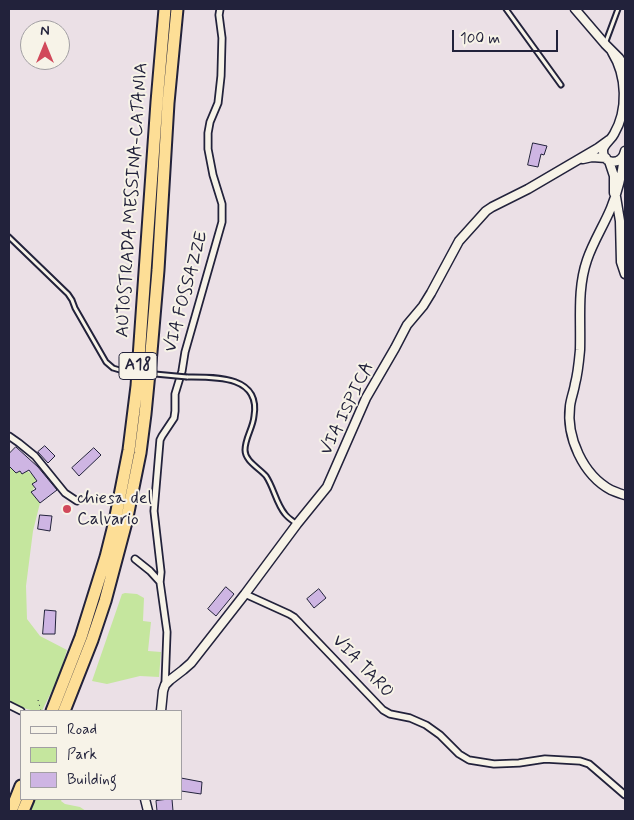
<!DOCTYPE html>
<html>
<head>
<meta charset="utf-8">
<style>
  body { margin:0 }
  #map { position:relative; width:634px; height:820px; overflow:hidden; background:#ebe0e6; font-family:Mynerve,sans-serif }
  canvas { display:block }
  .frame { position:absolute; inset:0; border:10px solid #22223b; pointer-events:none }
  .legend { position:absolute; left:20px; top:710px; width:162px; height:90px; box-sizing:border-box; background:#f7f3e8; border:1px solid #a29fa3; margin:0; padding:6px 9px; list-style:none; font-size:15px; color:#22223b }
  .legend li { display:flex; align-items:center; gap:10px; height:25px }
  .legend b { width:25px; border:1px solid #a29fa3 }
  .north { position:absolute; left:20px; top:20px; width:50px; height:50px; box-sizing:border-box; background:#f7f3e8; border:1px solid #a29fa3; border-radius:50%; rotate:0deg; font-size:14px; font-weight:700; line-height:20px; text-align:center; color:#22223b }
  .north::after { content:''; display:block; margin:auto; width:18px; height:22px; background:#d1495b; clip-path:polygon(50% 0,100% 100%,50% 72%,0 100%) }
  .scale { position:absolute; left:452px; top:30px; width:106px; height:22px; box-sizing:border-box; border:2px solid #22223b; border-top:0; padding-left:6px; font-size:15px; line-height:18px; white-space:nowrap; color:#22223b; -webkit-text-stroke:4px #f7f3e8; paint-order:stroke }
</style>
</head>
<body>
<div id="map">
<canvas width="634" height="820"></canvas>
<div class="frame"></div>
<ul class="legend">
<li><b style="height:6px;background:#f7f3e8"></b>Road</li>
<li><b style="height:14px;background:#c5e69e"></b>Park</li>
<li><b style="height:14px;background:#ceb5e3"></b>Building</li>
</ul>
<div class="north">N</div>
<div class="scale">100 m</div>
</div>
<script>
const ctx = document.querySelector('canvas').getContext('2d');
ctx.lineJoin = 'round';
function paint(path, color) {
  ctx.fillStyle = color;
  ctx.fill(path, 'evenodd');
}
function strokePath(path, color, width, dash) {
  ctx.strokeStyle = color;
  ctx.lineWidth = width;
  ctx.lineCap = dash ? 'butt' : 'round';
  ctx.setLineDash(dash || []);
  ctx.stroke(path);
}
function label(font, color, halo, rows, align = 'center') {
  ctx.font = font + ' Mynerve,sans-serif';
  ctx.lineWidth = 4;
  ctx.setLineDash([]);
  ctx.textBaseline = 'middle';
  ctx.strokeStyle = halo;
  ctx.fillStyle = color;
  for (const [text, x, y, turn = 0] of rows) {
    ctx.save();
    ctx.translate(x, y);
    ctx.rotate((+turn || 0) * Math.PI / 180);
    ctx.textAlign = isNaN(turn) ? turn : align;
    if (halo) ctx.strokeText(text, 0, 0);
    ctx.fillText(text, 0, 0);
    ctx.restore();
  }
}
const green = new Path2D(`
  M9 466 16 473 19 471 22 474 27 471 33 475 37 481 32 492 40 503 33 531 26 586 27 619 40 636 67 650 59 676 42 711C29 711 19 707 9 701Z
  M125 593 137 594 144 598 143 621 151 622 148 651 161 652 159 677 140 676 107 684 92 681 122 594Z
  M32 799H62L61 801 65 804 80 807 86 811H27Z`);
const building = new Path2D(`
  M533 143 547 146 544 155 541 154 538 167 528 165Z
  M45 446 55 456 48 463 38 452Z
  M16 447 38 467 57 490 40 503 31 492 36 489 32 484 37 481 29 470 22 474 20 471 16 473 9 466V454Z
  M94 448 101 455 79 476 72 468Z
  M40 515 52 516 50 531 38 529Z
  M226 587 234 594 216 616 208 609Z
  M319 589 326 598 314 608 307 599Z
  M45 610 56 611 55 634H43Z
  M181 778 202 782 201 794 181 791Z
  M172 799 173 811H157L156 801Z`);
const path = new Path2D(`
  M38 700 41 711`);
const service = new Path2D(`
  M506 9 561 85
  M605 44 618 9
  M9 237 68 294 72 300 75 308 106 362 113 368 123 371
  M187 377C214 377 261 375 254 416 253 428 245 438 245 450 245 461 259 468 266 476 274 488 276 503 285 514 288 518 293 521 297 524`);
const minor = new Path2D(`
  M9 436 19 443 35 456 65 493 77 501
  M135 559 150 571 160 582 167 632 165 685
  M160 582 161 572 154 511 160 440 162 436 174 418 175 411V394L182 371 185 352 222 222V204L213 175 208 149V133L210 122 218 103 221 76 222 38 219 15 220 9
  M245 594 289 614 294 617 383 710 390 714 410 718 426 725 440 735 459 754 469 760 494 764 519 763 545 759 580 761 589 764 596 770 625 795
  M9 705 21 711`);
const tertiary = new Path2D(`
  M575 9 605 44 619 58 625 67
  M612 52C627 76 628 110 614 134 611 140 604 144 603 150 602 165 622 166 625 151
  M624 157C622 174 618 191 611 208 604 225 593 242 587 260 577 289 581 319 580 350 579 361 578 373 575 384 574 391 571 398 570 406 566 437 583 475 611 490 616 492 621 494 625 495
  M583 159 592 157 606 158
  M609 161 614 176V193
  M616 197 620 221 621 262 625 274
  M161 711 163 691 165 685 170 680 183 670 191 663 245 594 297 524 327 487 366 398 395 348 407 325 423 306 431 293 459 241 486 211 492 207 528 189 598 148 609 140
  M145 799 148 811`);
const motorway = new Path2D(`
  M52 711 81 637 106 557 115 521 129 450 137 386 157 102 165 9
  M64 711 92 640 105 601 126 522 140 453 145 414 151 352 158 270 168 103 177 9
  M11 811 21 786
  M23 811 28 799`);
const serviceBridge = new Path2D(`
  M123 371 187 377`);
const markers = [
  [67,509,5,"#d1495b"]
];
const shields = [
  [138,366,38]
];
const shieldNames = [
  ["A18",138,366]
];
const streetNames = [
  ["AUTOSTRADA MESSINA-CATANIA",133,200,-86],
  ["VIA FOSSAZZE",187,292,-75],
  ["VIA ISPICA",348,409,-64],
  ["VIA TARO",362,667,46]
];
const poiNames = [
  ["chiesa del",77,499],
  ["Calvario",77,520]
];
paint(green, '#c5e69e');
paint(building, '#ceb5e3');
strokePath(building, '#22223b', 1);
strokePath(service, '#22223b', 7);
strokePath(minor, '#22223b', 9);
strokePath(tertiary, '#22223b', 11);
strokePath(motorway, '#22223b', 15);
strokePath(path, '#22223b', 1, [1, 4]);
strokePath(service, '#f7f3e8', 3);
strokePath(minor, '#f7f3e8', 5.5);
strokePath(tertiary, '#f7f3e8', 8);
strokePath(motorway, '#fdde96', 11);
strokePath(serviceBridge, '#22223b', 7, []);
strokePath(serviceBridge, '#f7f3e8', 3);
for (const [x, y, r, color] of markers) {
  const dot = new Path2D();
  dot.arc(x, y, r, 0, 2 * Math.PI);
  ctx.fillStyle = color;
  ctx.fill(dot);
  strokePath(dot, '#f7f3e8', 2);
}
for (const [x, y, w] of shields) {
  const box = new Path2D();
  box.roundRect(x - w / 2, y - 13.5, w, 27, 4);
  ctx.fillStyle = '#f7f3e8';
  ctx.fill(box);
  strokePath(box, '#22223b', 1);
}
label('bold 16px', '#22223b', null, shieldNames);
label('18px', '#22223b', '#f7f3e8', streetNames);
label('18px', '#22223b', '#f7f3e8', poiNames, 'left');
</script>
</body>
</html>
